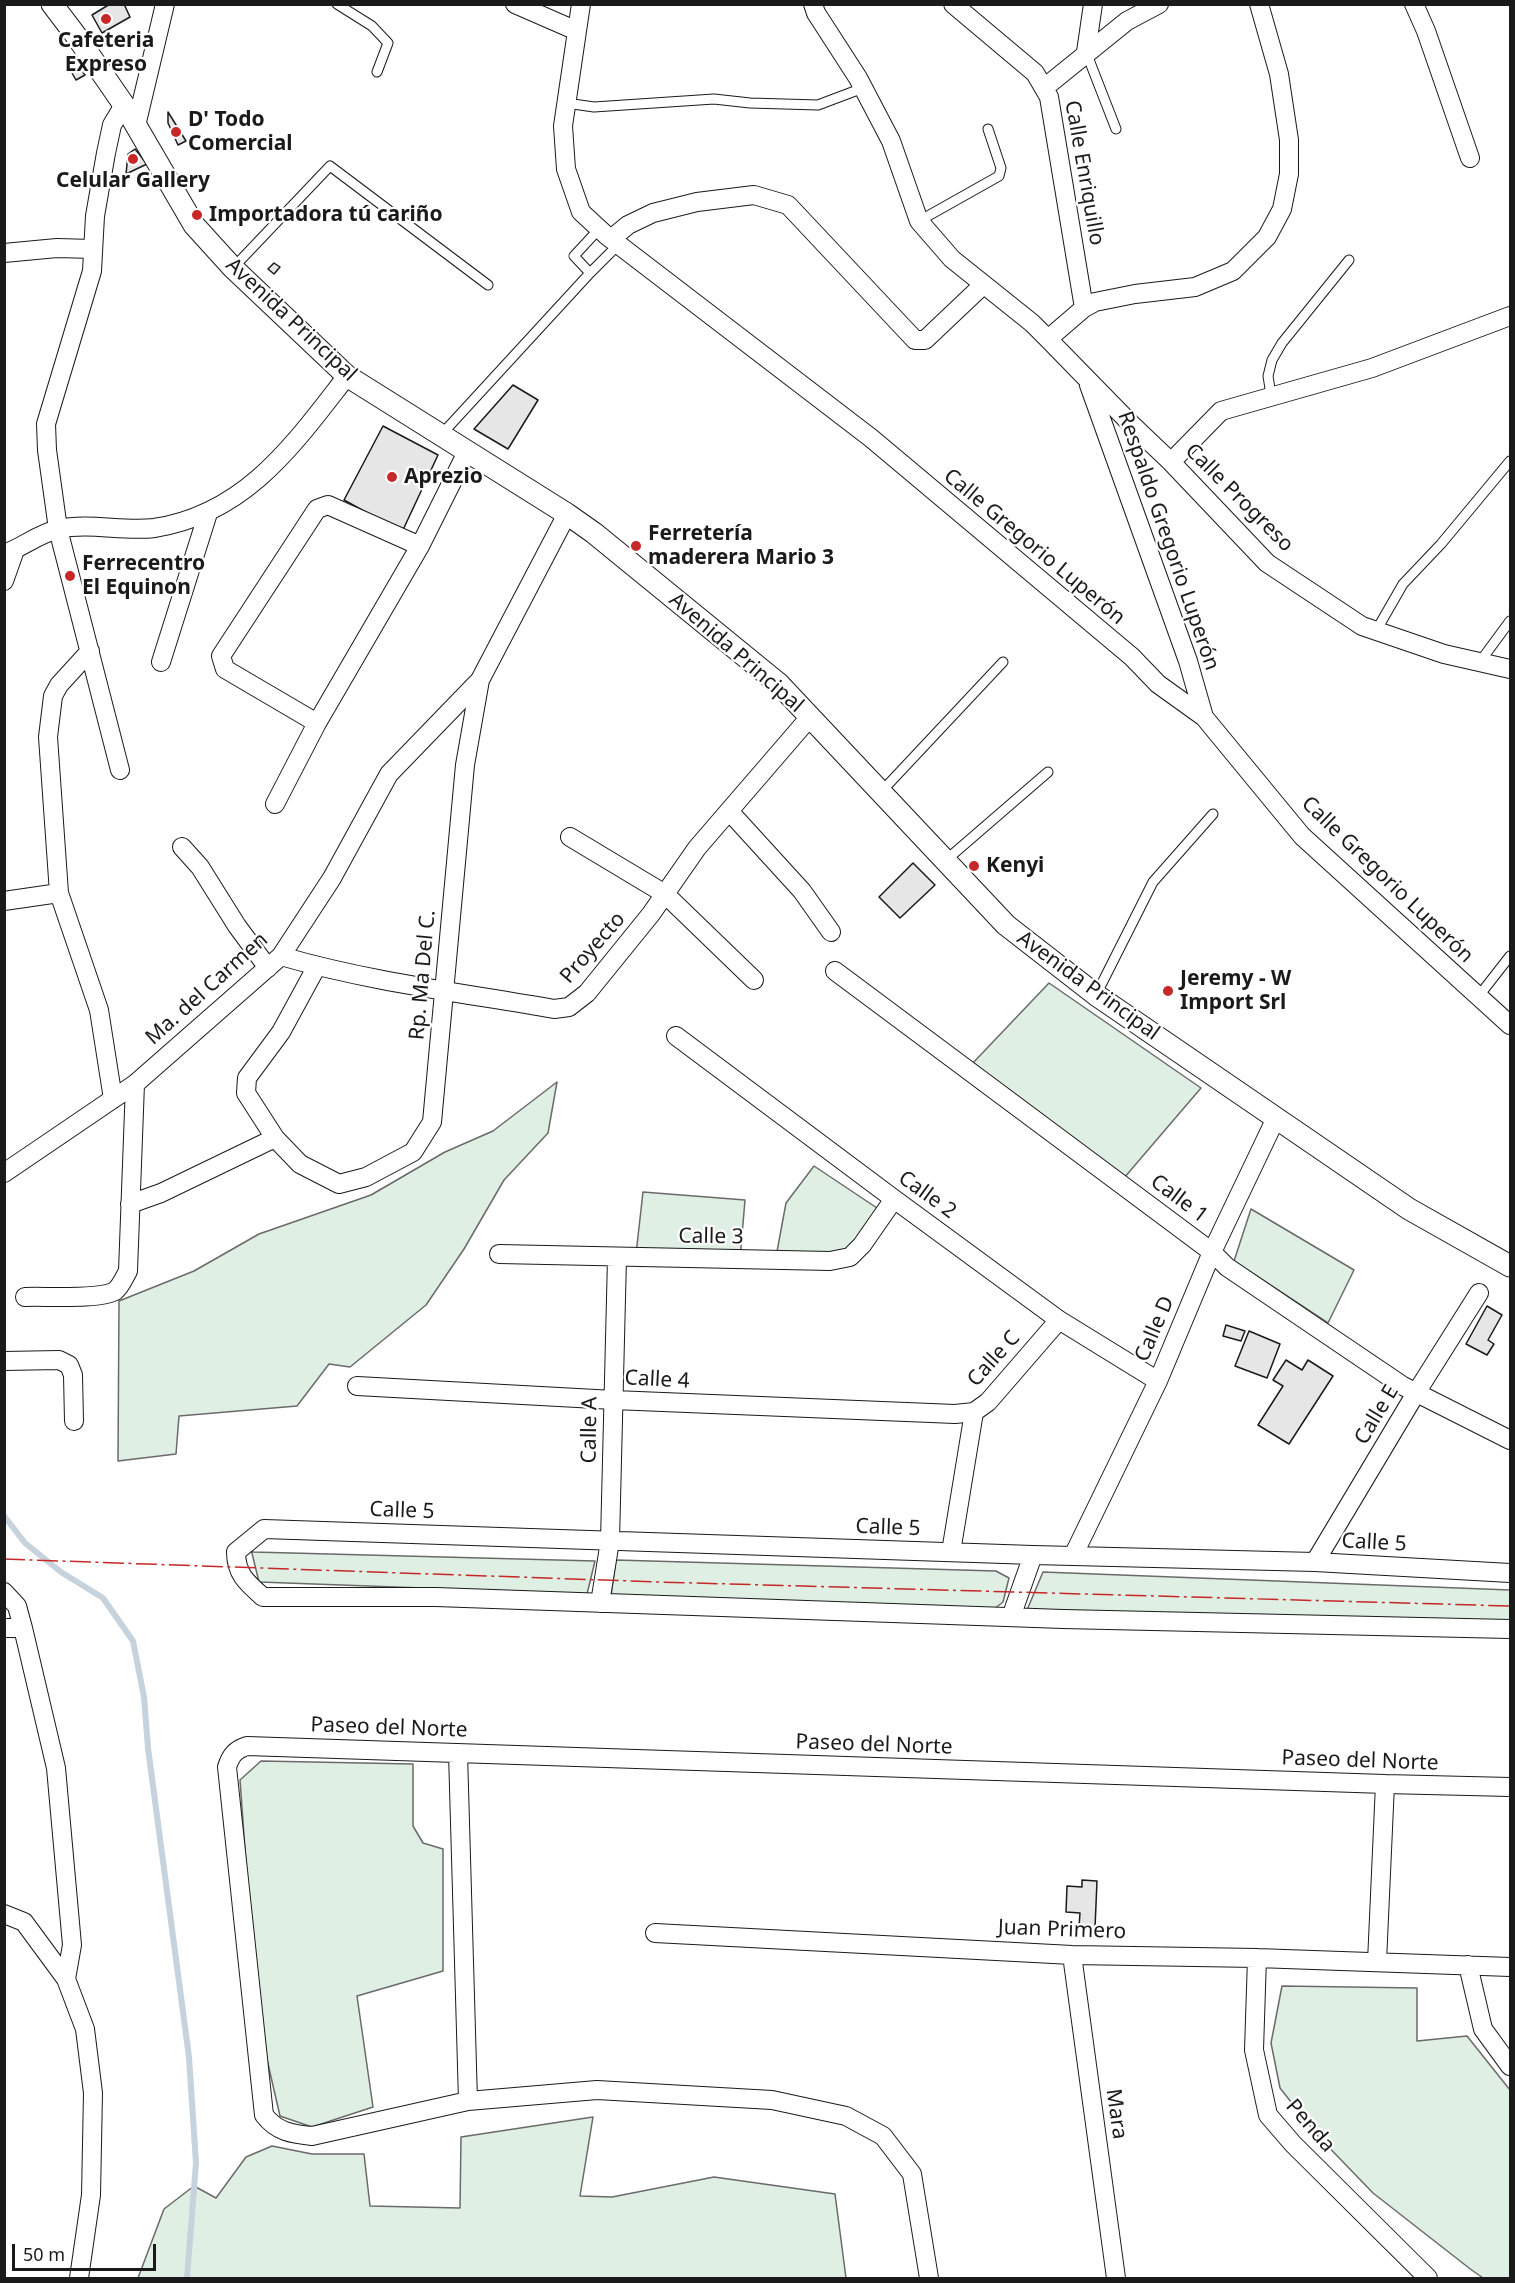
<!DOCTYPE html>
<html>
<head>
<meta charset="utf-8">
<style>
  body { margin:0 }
  #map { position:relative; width:1515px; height:2283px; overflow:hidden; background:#fff; font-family:"Noto Sans",sans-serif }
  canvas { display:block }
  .frame { position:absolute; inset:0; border:6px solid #1a1a1a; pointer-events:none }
  .scale { position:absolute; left:12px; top:2244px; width:144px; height:27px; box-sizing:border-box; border:3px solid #1a1a1a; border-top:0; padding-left:8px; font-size:18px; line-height:21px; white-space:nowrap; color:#1a1a1a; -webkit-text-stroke:4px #fff; paint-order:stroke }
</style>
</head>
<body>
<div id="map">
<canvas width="1515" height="2283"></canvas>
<div class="frame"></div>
<div class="scale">50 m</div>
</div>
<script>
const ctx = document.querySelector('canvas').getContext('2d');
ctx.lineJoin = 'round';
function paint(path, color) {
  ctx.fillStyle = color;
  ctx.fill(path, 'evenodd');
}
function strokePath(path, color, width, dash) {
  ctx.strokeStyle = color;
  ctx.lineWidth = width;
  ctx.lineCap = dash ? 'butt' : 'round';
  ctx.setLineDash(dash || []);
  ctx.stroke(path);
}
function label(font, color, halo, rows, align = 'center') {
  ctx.font = font + ' "Noto Sans",sans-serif';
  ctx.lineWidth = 4.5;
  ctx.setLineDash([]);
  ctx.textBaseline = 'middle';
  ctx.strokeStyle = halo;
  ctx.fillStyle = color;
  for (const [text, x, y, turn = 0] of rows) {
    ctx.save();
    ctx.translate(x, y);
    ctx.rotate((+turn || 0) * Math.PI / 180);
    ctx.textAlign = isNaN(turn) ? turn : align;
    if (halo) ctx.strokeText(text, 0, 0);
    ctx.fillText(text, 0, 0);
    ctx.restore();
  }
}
const green = new Path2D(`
  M1049 983 1201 1088 1124 1178 971 1065Z
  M557 1082 548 1133 504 1180 464 1249 426 1305 350 1367 329 1364 297 1406 179 1416 176 1454 118 1461 119 1301 194 1271 259 1234 371 1195 445 1152 493 1131Z
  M814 1166 880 1210 848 1257H776L786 1203Z
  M643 1192 745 1200 740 1259 636 1254Z
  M1251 1209 1354 1270 1328 1323 1234 1261Z
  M249 1541 253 1552 595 1561 587 1594 259 1582Z
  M616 1560 996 1571 1009 1578 1003 1602 994 1609 610 1603Z
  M1043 1572 1510 1590V1626L1027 1610Z
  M261 1761 413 1764V1826L423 1843 443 1849V1971L357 1996 373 2107 312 2127 280 2116 257 2016 240 1780Z
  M1282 1986 1417 1988V2041L1467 2036 1510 2090V2278H1483L1469 2268 1373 2193 1317 2135 1280 2088 1271 2043Z
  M593 2117 580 2196 612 2197 714 2177 835 2194 846 2278H138L164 2209 194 2186 216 2198 246 2157 272 2146 312 2154H364L370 2206 460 2208 461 2137Z`);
const stream = new Path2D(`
  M4 1516 25 1543 61 1572 103 1598 133 1641 144 1697 148 1748 189 2057 196 2163 187 2278`);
const building = new Path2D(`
  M110 4H124L130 17 102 33 92 15Z
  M81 69 85 75 76 80 72 73Z
  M168 112 186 141 178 145 168 123Z
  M135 149 147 164 126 174 128 154Z
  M274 263 280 267 274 274 268 269Z
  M513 385 538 400 508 449 474 429Z
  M383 426 438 455 402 532 344 500Z
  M913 863 935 885 900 918 879 897Z
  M1487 1306 1502 1315 1488 1340 1494 1344 1487 1355 1466 1344Z
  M1226 1325 1245 1331 1241 1341 1223 1336Z
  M1249 1331 1280 1344 1267 1378 1235 1366Z
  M1286 1360 1302 1370 1308 1360 1333 1376 1289 1444 1258 1425 1283 1386 1273 1380Z
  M1082 1880 1097 1881 1095 1928 1079 1927 1080 1913 1066 1912 1067 1886 1082 1887Z`);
const service = new Path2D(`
  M337 4 372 26 388 43 377 72
  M1086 52 1116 129
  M566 103 594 107 714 99 750 103 818 105 863 88
  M919 221 999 176 1001 168 988 129
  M233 268 330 166 488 285
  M590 273 619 244
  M1271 395 1268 376 1272 360 1282 343 1349 260
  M441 435 590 273 574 256 599 229
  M1376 631 1403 584 1441 544 1510 461
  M1479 663 1510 621
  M881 792 1003 662
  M945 861 1048 772
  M1096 995 1153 882 1213 814
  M1478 997 1510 956`);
const minor = new Path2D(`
  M515 4 577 31
  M581 4 563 126 566 169 581 212 606 235 871 438 1132 657 1158 684 1204 717 1302 836 1510 1025
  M813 4 816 13 858 78 891 141 919 221 952 259 1032 323 1048 339 1130 423 1171 462 1267 563 1362 626 1444 654 1510 669
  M953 4 1035 73 1049 97 1084 308 1048 339
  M1414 4 1426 31 1470 158
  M1086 52 1093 4
  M1044 88 1127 21 1159 4
  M136 126 165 4
  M611 239 628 225 653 213 697 202 754 195 788 205 915 340H925L983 285
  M4 253 57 248 93 249
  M1084 308 1095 302 1135 294 1195 287 1233 271 1267 237 1282 209 1289 174V140L1279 74 1259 4
  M1089 385 1188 661 1204 717
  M1171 462 1221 411 1372 368 1510 316
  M4 554C23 547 38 534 58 529 90 522 123 532 154 528 246 514 294 444 347 376
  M4 581 15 550
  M90 651 59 685 53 696 48 737 59 893 99 1010 113 1099
  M161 662 208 513
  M317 723 225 669 221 656 317 509 328 505 420 546
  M120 770 58 529 47 450 46 424 92 271 95 216 106 153 112 125 124 105
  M275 804 317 723 420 546 467 452
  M729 811 802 891 831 932
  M570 837 665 894 754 980
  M182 847 200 867 237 926 268 968
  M4 901 59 893
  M281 956C370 982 463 993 554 1009L569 1007 587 993 651 914 697 848 810 717
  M317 966 281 1032 247 1078 246 1093 275 1138 300 1164 339 1184 366 1177 413 1152 432 1122 465 765 480 680 567 514
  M835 971 1212 1252 1227 1267 1403 1386 1510 1440
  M676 1036 894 1199 1059 1320 1158 1381
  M4 1173 135 1084 281 956 332 878 389 774 480 680
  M130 1204 161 1193 275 1138
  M499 1254 830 1261 850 1257 862 1245 894 1199
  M25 1297C44 1296 100 1300 115 1291 121 1286 124 1278 128 1271L135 1084
  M4 1361 59 1360 69 1365 73 1375 74 1421
  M357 1386 614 1400 955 1414 974 1412 988 1402 1059 1320
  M951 1552 974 1412
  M1073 1556 1158 1381 1212 1252 1276 1118
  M1315 1562 1416 1393 1479 1293
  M1510 1573 1315 1562 1033 1555 264 1529 236 1552C236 1574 247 1583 263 1597H436L1063 1619 1510 1629
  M4 1592 17 1606 23 1628 56 1768 72 1945 66 1979 85 2029 93 2093 91 2195 79 2278
  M600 1603 610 1541 617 1258
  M1011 1617 1033 1555
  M4 1628H23
  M458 1753 468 2101
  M4 1914 24 1922 66 1979
  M655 1933 1072 1955 1257 1958 1510 1967
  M1072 1955 1116 2278
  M1257 1958 1254 2050 1268 2115 1293 2144 1428 2278
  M1377 1962 1385 1784
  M1468 1965 1483 2029 1510 2066
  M929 2278 912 2174 883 2136 846 2116 772 2100 597 2090 468 2101 312 2136C292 2134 277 2132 264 2115L227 1767C231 1755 235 1750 247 1746L1385 1784 1510 1787`);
const tertiary = new Path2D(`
  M52 4 77 37 124 105 194 225 233 268 347 376 567 514 594 533 779 684 1006 925 1096 995 1409 1209 1510 1266`);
const power = new Path2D(`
  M4 1559 659 1582 1510 1606`);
const markers = [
  [106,19,6,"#c62828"],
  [176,132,6,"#c62828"],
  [133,159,6,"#c62828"],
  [197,215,6,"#c62828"],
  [392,477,6,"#c62828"],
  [636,546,6,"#c62828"],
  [70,576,6,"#c62828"],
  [974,866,6,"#c62828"],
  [1168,991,6,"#c62828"]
];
const poiNames = [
  ["Cafeteria",106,41,"center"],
  ["Expreso",106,65,"center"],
  ["D' Todo",188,120],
  ["Comercial",188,144],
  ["Celular Gallery",133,181,"center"],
  ["Importadora tú cariño",209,215],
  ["Aprezio",404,477],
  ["Ferretería",648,534],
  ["maderera Mario 3",648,558],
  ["Ferrecentro",82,564],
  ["El Equinon",82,588],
  ["Kenyi",986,866],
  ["Jeremy - W",1180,979],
  ["Import Srl",1180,1003]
];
const streetNames = [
  ["Calle Enriquillo",1084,173,80],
  ["Avenida Principal",291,320,43],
  ["Calle Progreso",1239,498,45],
  ["Respaldo Gregorio Luperón",1168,541,71],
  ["Calle Gregorio Luperón",1034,547,40],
  ["Avenida Principal",736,653,41],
  ["Calle Gregorio Luperón",1387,880,44],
  ["Proyecto",593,948,-49],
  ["Rp. Ma Del C.",423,975,-85],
  ["Avenida Principal",1088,986,36],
  ["Ma. del Carmen",207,989,-42],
  ["Calle 2",927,1195,36],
  ["Calle 1",1179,1199,37],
  ["Calle 3",711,1237,1],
  ["Calle D",1155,1329,-67],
  ["Calle C",994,1359,-48],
  ["Calle 4",657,1380,3],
  ["Calle E",1377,1415,-59],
  ["Calle A",590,1430,-89],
  ["Calle 5",402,1511,2],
  ["Calle 5",888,1528,2],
  ["Calle 5",1374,1543,3],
  ["Paseo del Norte",389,1728,2],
  ["Paseo del Norte",874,1745,2],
  ["Paseo del Norte",1360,1761,2],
  ["Juan Primero",1062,1930,2],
  ["Mara",1116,2114,82],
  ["Penda",1310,2126,49]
];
paint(green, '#e0efe3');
strokePath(green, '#6a6a6a', 1.5);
strokePath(stream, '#c6d2dc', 6);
paint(building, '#e6e6e6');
strokePath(building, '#1a1a1a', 1.5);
strokePath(service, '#1a1a1a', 11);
strokePath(minor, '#1a1a1a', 20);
strokePath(tertiary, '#1a1a1a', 23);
strokePath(service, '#fff', 9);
strokePath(minor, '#fff', 18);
strokePath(tertiary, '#fff', 21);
strokePath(power, '#c62828', 1.5, [21, 4.5, 3, 4.5]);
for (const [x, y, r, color] of markers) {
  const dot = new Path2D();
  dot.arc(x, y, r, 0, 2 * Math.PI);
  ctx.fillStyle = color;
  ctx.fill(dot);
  strokePath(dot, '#fff', 2);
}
label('bold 21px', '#1a1a1a', '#fff', poiNames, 'left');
label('21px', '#1a1a1a', '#fff', streetNames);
</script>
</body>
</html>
